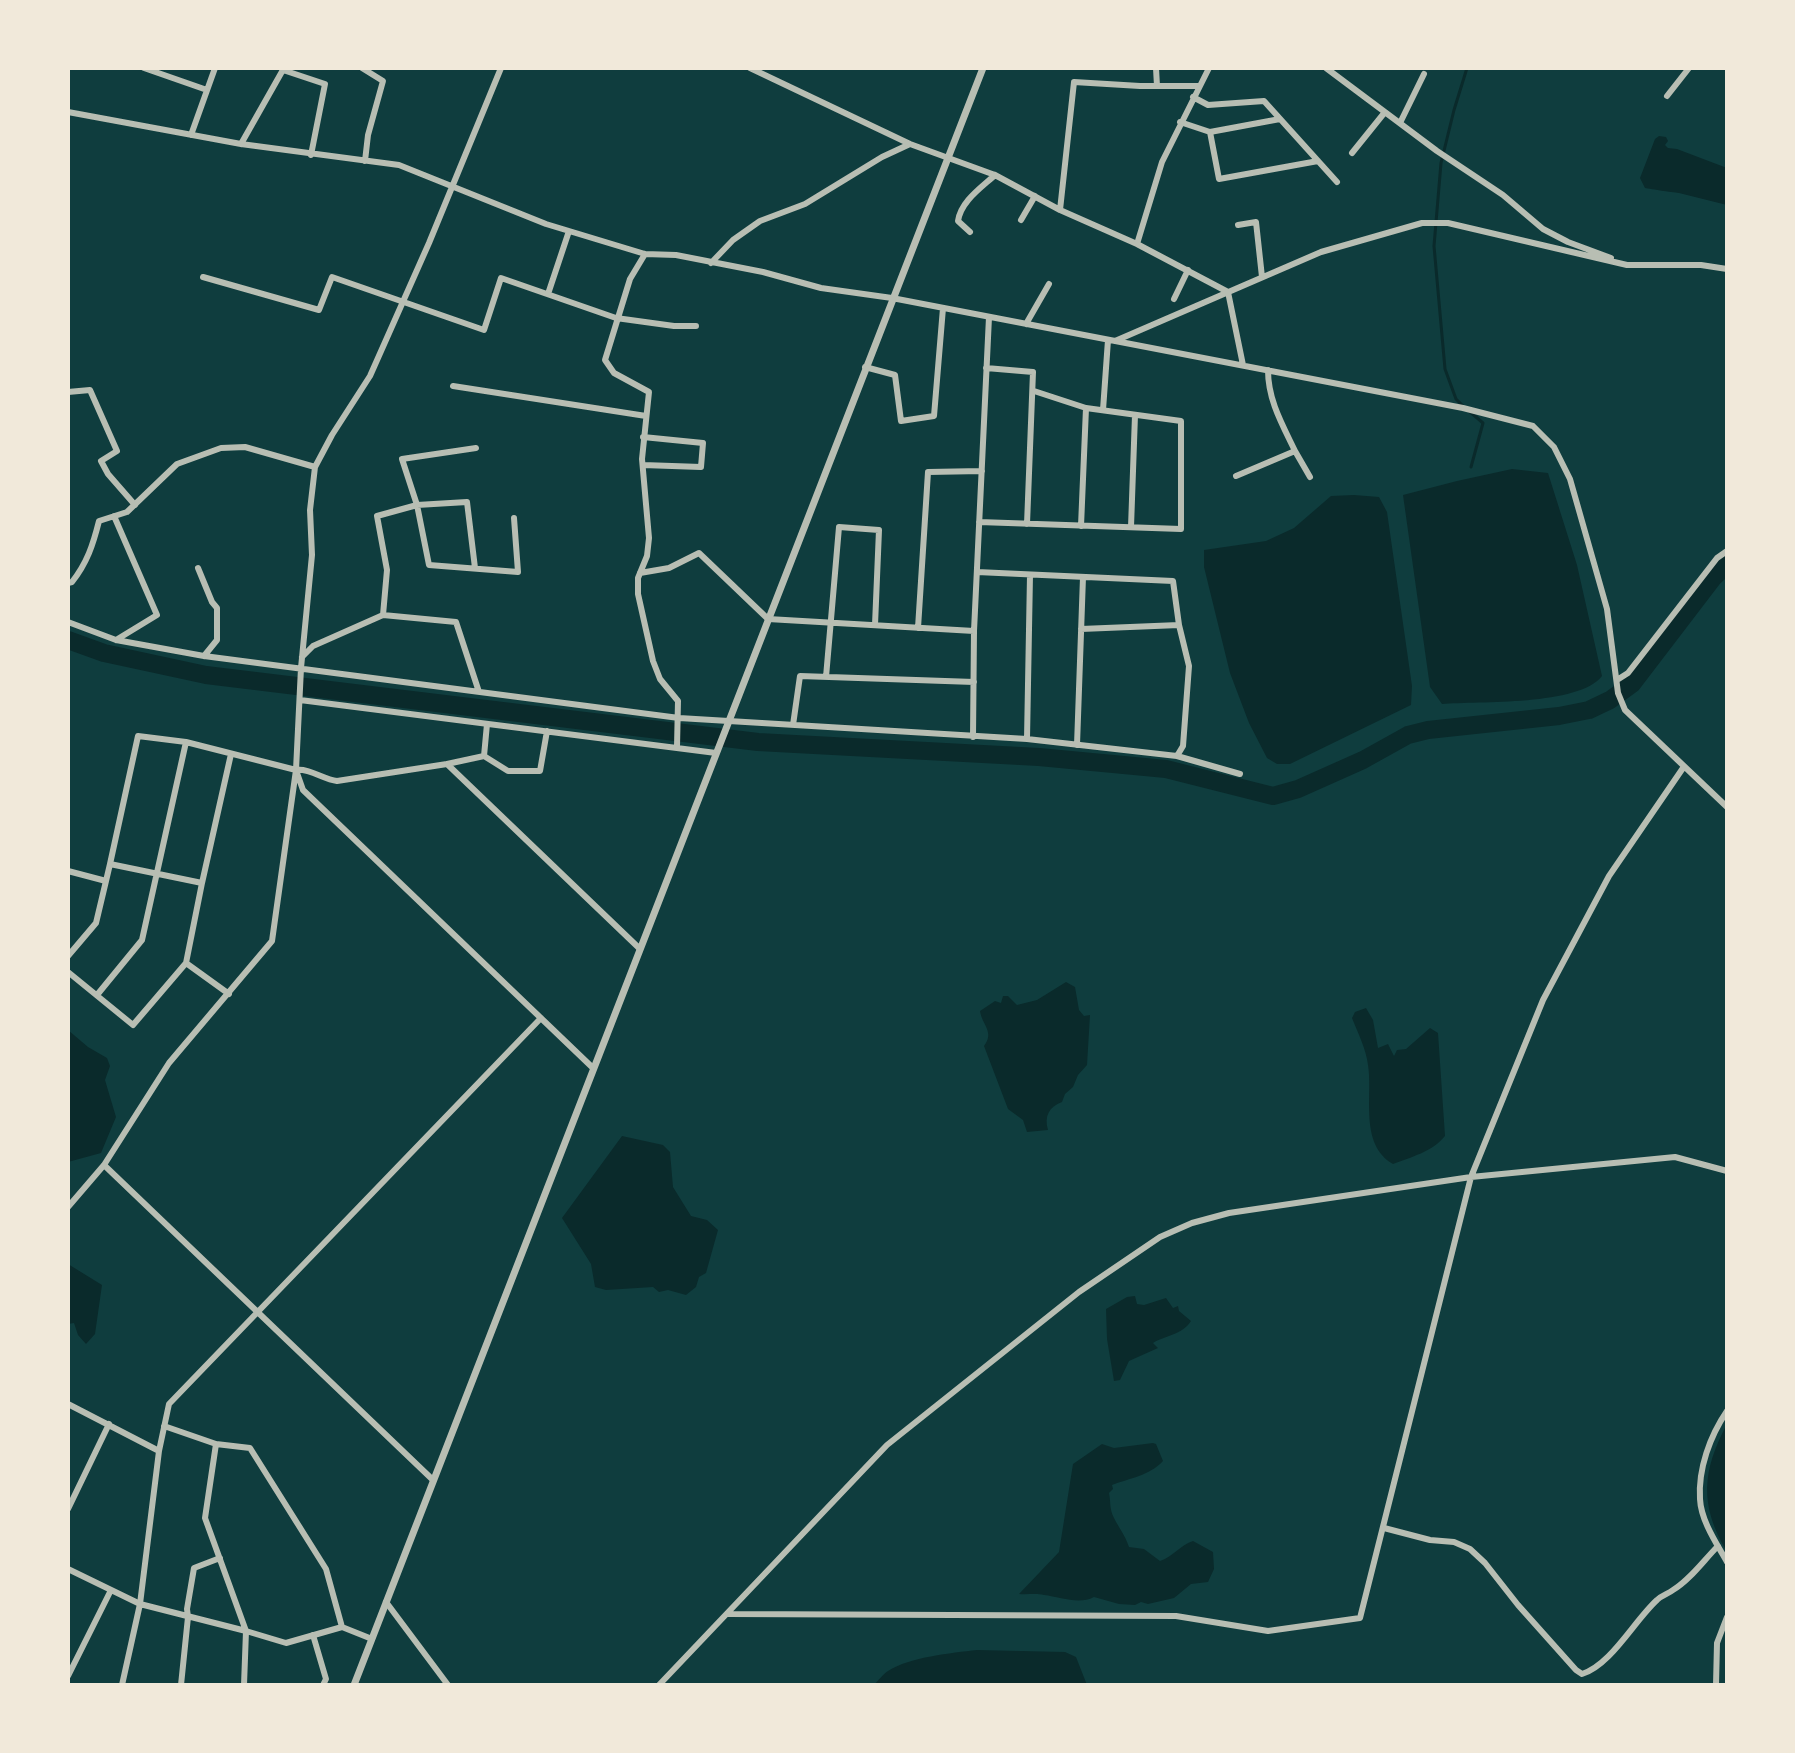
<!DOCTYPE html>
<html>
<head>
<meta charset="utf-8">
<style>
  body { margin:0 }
  #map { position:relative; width:1795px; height:1753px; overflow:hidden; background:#0f3d3e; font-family:Helvetica,sans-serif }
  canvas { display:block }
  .frame { position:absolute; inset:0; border:70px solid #f1e9da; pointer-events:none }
</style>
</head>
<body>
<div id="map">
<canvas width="1795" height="1753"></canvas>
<div class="frame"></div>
</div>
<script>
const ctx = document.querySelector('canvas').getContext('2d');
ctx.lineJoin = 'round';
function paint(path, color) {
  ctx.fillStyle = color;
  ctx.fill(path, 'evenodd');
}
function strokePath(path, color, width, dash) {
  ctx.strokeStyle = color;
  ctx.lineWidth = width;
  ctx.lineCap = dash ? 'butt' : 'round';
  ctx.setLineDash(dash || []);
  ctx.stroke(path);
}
const water = new Path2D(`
  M1659 136 1666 137 1668 141 1665 145 1668 148 1677 149 1727 168V205L1679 193C1677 193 1650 189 1645 188L1640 178 1655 139Z
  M1512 469 1548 473 1577 565 1602 676C1579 706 1479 701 1442 704L1430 687 1403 495 1457 481Z
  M1354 495 1379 497 1387 512 1412 686 1411 705 1290 764H1277L1267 758 1249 723 1230 673 1204 567V550L1266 541 1294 528 1331 496Z
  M1066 982 1075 987 1079 1010 1084 1016 1090 1015 1087 1065 1078 1075 1073 1087 1065 1094 1062 1102C1049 1107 1044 1116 1048 1130L1027 1132 1023 1120 1008 1109 984 1046C995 1032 982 1025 980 1011L995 1001 1001 1003 1003 996H1008L1017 1005 1037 1000Z
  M1366 1008 1373 1020 1378 1048 1388 1044 1394 1056 1397 1050 1406 1049 1430 1028 1438 1033 1445 1136C1432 1152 1411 1157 1393 1164 1359 1144 1373 1097 1368 1065 1366 1049 1358 1033 1352 1018L1355 1012Z
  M68 1030 88 1047 107 1058 110 1066 105 1080 116 1117 101 1153 68 1162Z
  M622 1136 663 1145 670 1152 673 1187 691 1216 707 1220 718 1230 706 1273 699 1277 696 1287 686 1295 668 1290 659 1292 653 1287 606 1290 595 1287 591 1264 562 1218Z
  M68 1264 102 1285 95 1334 86 1344 78 1335 74 1323 68 1324Z
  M1135 1296 1137 1304 1144 1305 1166 1298 1173 1308 1178 1306 1179 1311 1191 1321C1182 1335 1166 1335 1153 1343L1158 1348 1129 1361 1120 1380 1114 1381 1107 1339 1106 1309 1127 1297Z
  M1727 1424V1552C1699 1505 1702 1471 1727 1424Z
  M1153 1443 1156 1444 1163 1461C1149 1476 1130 1478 1112 1485L1113 1489 1109 1493C1111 1502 1109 1508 1114 1518 1119 1528 1125 1535 1129 1547L1144 1549 1160 1561C1174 1556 1179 1546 1193 1541L1213 1552 1214 1569 1208 1582 1191 1584 1174 1598 1148 1604 1141 1602 1135 1605 1119 1604 1094 1597C1079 1605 1060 1597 1044 1595 1036 1593 1027 1595 1019 1594L1059 1552 1073 1464 1102 1444 1114 1448Z
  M977 1650 1065 1652 1076 1657 1087 1685H874C878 1681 883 1674 888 1671 910 1657 951 1653 977 1650Z`);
const stream = new Path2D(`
  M1463 406 1456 399 1445 369 1434 246 1441 163 1454 110 1467 68
  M1469 411 1483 423 1471 467`);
const river = new Path2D(`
  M68 640 104 653 206 675 758 742 1039 757 1166 769 1273 796 1298 789 1363 760 1408 735 1428 730 1559 716 1589 710 1610 700 1632 684 1713 578 1727 565`);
const minor = new Path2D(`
  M144 68 207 90
  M362 68 383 81 368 135 365 161
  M750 68 910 144 995 175 1060 210 1137 244 1228 292
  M1156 68 1157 86
  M1326 68 1437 151 1503 195 1543 229 1568 242 1611 258
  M283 70 325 84 311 155
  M1667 96 1689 68
  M1193 97 1208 105 1264 101 1337 182
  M68 112 241 144 399 165 546 224 645 254 676 255 763 272 821 288 892 298 1463 408 1533 426 1554 447 1570 479 1607 609 1618 693 1625 710 1727 807
  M1280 119 1210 132 1219 179 1318 161
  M1180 122 1210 132
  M1400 123 1424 74
  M191 135 215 68
  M241 144 284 68
  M1352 153 1385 112
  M1060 210 1074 82 1140 86H1199
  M1021 220 1035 196
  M1238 225 1256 222 1262 277
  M970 232 958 221C961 201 981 188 995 175
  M1137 244 1162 162 1209 68
  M645 254 630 279 605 360 614 373 649 392 642 459 649 538 647 556 638 578V594L653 661 660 679 678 701 677 747
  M711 263 733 240 760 221 805 204 882 157 910 144
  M203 277 319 310 332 277 484 330 501 278 616 318 674 326H696
  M1228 292 1243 365
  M548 294 569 231
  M1174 299 1188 270
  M1026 324 1049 284
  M1115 341 1321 252 1422 223H1448L1627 265H1701L1727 269
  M865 367 895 375 901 421 934 416 943 308
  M986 368 1033 372 1027 524
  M453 386 646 416
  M68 392 90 390 117 451 101 461 108 474 135 505
  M1103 410 1108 340
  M643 437 703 443 701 467 643 465
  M476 448 402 459 417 505 429 565 518 572 514 518
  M1295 451 1310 477
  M1236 476 1295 451C1282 424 1268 400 1268 370
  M114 516 157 615 116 640
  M979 522 1181 529V421L1086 408 1034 391
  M1081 526 1086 408
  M1131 527 1135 415
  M198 568 212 602 217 608V640L204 656
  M977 572 1173 581 1179 625 1189 666 1183 746 1177 756
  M640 573 669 568 699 553 768 619 974 631
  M68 583 72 582C87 563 93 545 99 521L127 512 177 464 221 448 245 447 315 467
  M383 615 387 570 377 516 417 505 467 502 475 568
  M68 622 116 640 204 656 679 718 1027 739 1177 756 1240 774
  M918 628 928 472 982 471
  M1081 629 1179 625
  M302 657 313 646 383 615 456 622 479 692
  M826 677 839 527 879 530 875 625
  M1617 680 1628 673 1717 558 1727 551
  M300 700 716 753
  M793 725 800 676 974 682
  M973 737 974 631 989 317
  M1027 739 1030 575
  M1077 745 1083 577
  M484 756 487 724
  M447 764 484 756 508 771H540L547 731
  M297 773 303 790 593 1068
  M110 864 138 736 186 742 296 770C309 768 323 779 337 781L447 764 639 948
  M68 871 106 881 110 864 202 883 186 963 133 1025 68 972
  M202 883 231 754
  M68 956 96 923 106 881
  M186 963 229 994
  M97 995 142 940 186 742
  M104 1165 433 1480
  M68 1207 104 1165 169 1063 272 941 296 770 301 668 312 555 310 510 315 467 332 435 370 376 429 243 501 68
  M68 1404 159 1451
  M1727 1411C1710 1436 1698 1469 1700 1499 1701 1521 1717 1544 1727 1562
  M164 1426 216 1444 250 1448 326 1569 342 1627
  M216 1444 205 1518 246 1631 286 1643 342 1627 372 1639
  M68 1509 109 1424
  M1384 1528 1430 1540 1454 1542 1470 1549 1485 1563 1518 1605 1576 1670 1582 1674C1611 1665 1634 1621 1657 1600 1662 1595 1668 1594 1673 1590 1690 1580 1704 1560 1718 1546
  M68 1569 140 1604 246 1631 244 1685
  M386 1602 448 1685
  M729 1614 1176 1616 1268 1631 1360 1618 1471 1177 1543 1000 1609 876 1683 768
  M313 1635 326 1679 323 1685
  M68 1676 111 1590
  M122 1685 140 1604 159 1451 169 1404 541 1018
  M181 1685 188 1617 187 1609 194 1568 220 1558
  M659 1685 887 1445 1079 1292 1160 1237 1192 1223 1229 1213 1471 1177 1675 1157 1727 1171
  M1716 1685 1717 1643 1727 1617`);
const tertiary = new Path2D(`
  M354 1685 983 68`);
paint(water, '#0a2a2b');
strokePath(stream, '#0a2a2b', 3);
strokePath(river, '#0a2a2b', 18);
strokePath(minor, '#b8beb3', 6);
strokePath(tertiary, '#b8beb3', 7);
</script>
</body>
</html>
